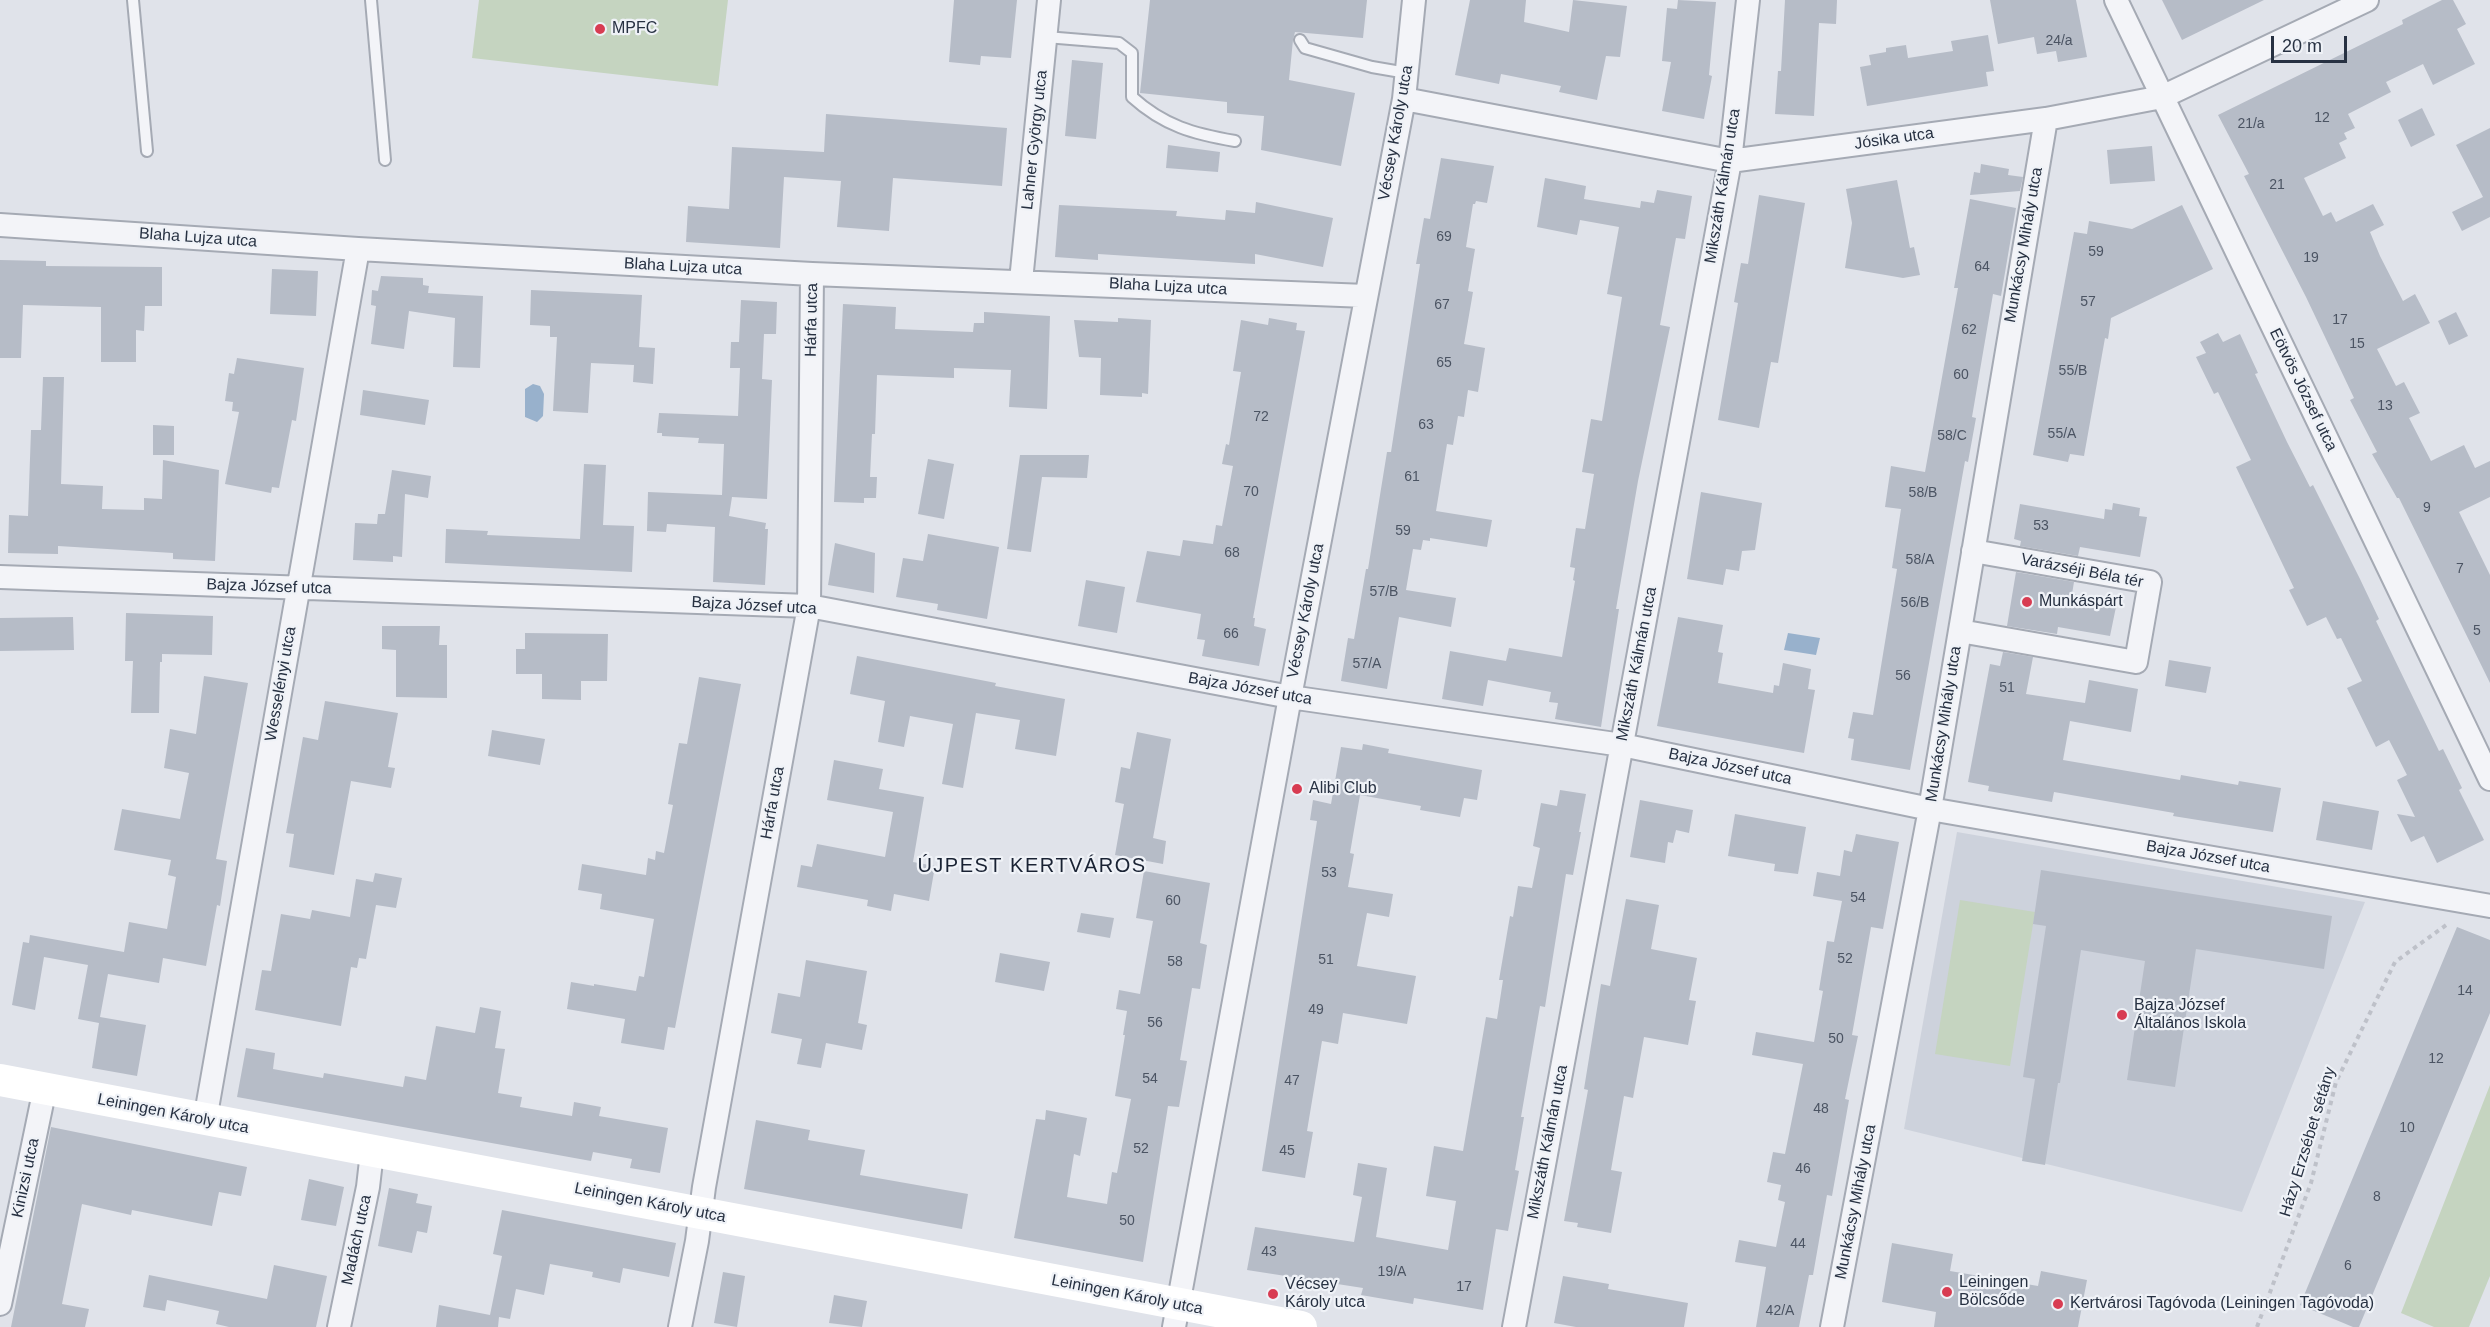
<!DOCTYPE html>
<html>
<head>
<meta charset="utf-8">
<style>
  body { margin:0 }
  #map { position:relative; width:2490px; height:1327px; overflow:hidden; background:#e0e3ea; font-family:Helvetica,sans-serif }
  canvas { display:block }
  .scale { position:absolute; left:2271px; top:36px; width:76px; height:27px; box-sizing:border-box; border:3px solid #273142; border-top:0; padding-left:8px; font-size:18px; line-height:21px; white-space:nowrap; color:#273142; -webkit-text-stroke:4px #eff2f7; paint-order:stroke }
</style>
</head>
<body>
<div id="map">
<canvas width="2490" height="1327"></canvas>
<div class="scale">20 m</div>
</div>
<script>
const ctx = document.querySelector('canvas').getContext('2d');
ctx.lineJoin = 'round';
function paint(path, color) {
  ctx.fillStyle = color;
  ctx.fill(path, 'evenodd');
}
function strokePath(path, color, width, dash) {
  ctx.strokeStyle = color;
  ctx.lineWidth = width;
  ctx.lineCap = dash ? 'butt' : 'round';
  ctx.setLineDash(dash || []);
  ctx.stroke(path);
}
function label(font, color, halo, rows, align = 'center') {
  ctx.font = font + ' Helvetica,sans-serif';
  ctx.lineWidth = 4.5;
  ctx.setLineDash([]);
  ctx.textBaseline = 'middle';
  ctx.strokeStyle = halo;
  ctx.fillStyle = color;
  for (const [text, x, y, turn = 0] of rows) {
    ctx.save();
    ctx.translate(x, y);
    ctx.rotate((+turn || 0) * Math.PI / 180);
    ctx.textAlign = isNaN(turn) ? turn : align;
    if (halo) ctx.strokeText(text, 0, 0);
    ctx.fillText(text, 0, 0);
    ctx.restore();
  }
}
const built = new Path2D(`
  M1957 832 2365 902 2242 1212 1904 1129Z`);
const green = new Path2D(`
  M479 0H728L718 86 472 58Z
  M1960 900 2035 912 2010 1066 1935 1054Z
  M2490 1085V1276L2469 1327H2434L2401 1313Z`);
const water = new Path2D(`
  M533 384 540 386 544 394 543 416 537 422 525 417V389Z
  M1788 633 1820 638 1816 655 1784 650Z`);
const building = new Path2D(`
  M954 0H1017L1011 58 981 56 980 65 949 62Z
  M1150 0H1367L1363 38 1295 32 1293 40 1289 80 1355 93 1341 166 1261 150 1264 116 1227 113V102L1140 93Z
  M1470 0H1526L1524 22 1569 32 1573 0 1627 6 1620 57 1606 56 1597 100 1559 92 1561 86 1501 74 1499 84 1455 75Z
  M1678 0 1716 2 1709 75 1712 76 1704 119 1662 111 1671 62 1662 61 1667 8 1677 9Z
  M1785 0H1837L1836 24 1819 23 1814 116 1775 114 1778 71H1781Z
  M1990 0H2076L2087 57 2058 62 2056 51 2037 54 2034 37 1998 44Z
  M2162 0H2264L2182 40Z
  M2442 0H2453L2466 24 2457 29 2475 64 2433 85 2423 64 2386 82 2391 92 2348 114 2355 128 2344 133 2347 139 2339 143 2346 158 2304 178 2323 216 2331 212 2336 222 2373 204 2384 225 2370 232 2380 256 2403 301 2415 294 2430 323 2377 349 2396 386 2404 382 2420 413 2409 418 2431 461 2464 445 2475 468 2490 461V497L2459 512 2490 575V683L2399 498H2397L2372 454 2377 452 2350 400 2354 398 2306 297 2244 176 2249 174 2218 115 2403 24 2402 20Z
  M1988 35 1994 71 1986 72 1988 86 1867 106 1860 67 1871 65 1869 55 1886 52V48L1906 45 1908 58 1953 51 1951 41Z
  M1072 60 1103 63 1096 139 1065 136Z
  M2422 108 2435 135 2411 147 2398 120Z
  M826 114 1007 128 1002 186 893 178 889 231 837 227 841 181 784 177 780 248 686 242 688 206 729 209 732 147 824 152Z
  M2490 128V217L2462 231 2452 212 2483 197 2456 145Z
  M1168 145 1220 152 1218 172 1166 168Z
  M2152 146 2155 181 2110 184 2107 150Z
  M1441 158 1494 166 1487 203 1476 201 1475 204H1473L1466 247 1475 249 1468 291 1473 292 1464 344 1485 348 1478 392 1468 390 1464 417 1458 416 1453 445 1447 444 1436 511 1492 520 1487 547 1430 538V541L1423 540 1421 550 1413 549 1406 590 1456 598 1451 627 1399 617 1387 689 1341 681 1348 638 1354 639 1366 569H1368L1387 452H1391L1420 264H1416L1424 218 1430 219Z
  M1981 164 2009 169 2008 175 2023 177 2020 191 1970 195 1974 172 1980 173Z
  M1545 178 1586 186 1584 199 1640 208 1641 201 1654 203 1657 190 1692 196 1685 239 1676 238 1660 325 1670 327 1638 481 1616 609H1619L1601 727 1555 719 1558 703 1549 702 1551 692 1488 680 1483 706 1442 699 1450 651 1506 661 1509 648 1562 657 1575 581 1573 580 1575 568 1570 567 1576 528 1585 529 1594 474 1582 472 1591 419 1602 421 1622 297 1607 294 1619 227 1580 220 1577 235 1537 227Z
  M1897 180 1910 248 1914 247 1920 275 1903 278 1845 268 1852 223 1846 189Z
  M1759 195 1805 203 1778 363 1771 362 1759 428 1718 420 1738 303 1734 302 1741 263 1748 264Z
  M1970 199 2016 208 2001 296 1993 294 1972 417 1976 418 1968 462 1965 461 1910 770 1851 760 1854 739 1848 738 1853 712 1873 715 1897 569 1892 568 1901 509 1885 507 1891 466 1925 472 1958 288H1954Z
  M1256 202 1333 218 1323 267 1255 254V264L1098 254V260L1055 257 1059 205 1177 211 1176 216 1225 220 1226 210 1255 213Z
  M2182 205 2213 269 2111 318 2108 339 2105 338 2084 456 2070 454 2068 462 2033 455 2074 232 2087 234 2089 221 2132 229Z
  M0 260 46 261V266L162 267V306H145L144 331 136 330V362H101V307L23 305 21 358H0Z
  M272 269 318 271 316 316 270 314Z
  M381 276 423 278V285L429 286 428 293 483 296 480 368 453 367 455 318 409 311 404 349 371 344 376 306 371 305 372 290 378 291Z
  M531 290 642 295 639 347 655 348 653 384 633 382 634 365 591 363 588 413 553 411 557 337H550V326L530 325Z
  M741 300 777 302 776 334H764L762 379 772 380 767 499 732 497 729 516 766 523 765 529H768L765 585 713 582 715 527 667 524 666 532 647 531 648 492 722 495 724 444 698 443 699 438 662 436V433H657L659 413 738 416 740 368H730L731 342H739Z
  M843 304 896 307 895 329 973 332 974 323H984V312L1050 316 1047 409 1009 407 1011 370 954 368V378L877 375 875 434H872L870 477H877L876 498H864V503L834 502Z
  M2456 312 2468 336 2449 345 2438 321Z
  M1118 318 1151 320 1148 394 1142 393V397L1100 395 1101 358 1079 357 1074 320 1118 322Z
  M1269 318 1297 323 1296 330 1305 331 1253 618H1255L1254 626 1266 629 1259 666 1202 656 1205 640 1197 639 1201 614 1136 602 1147 551 1180 556 1183 540 1213 544 1216 525 1222 526 1233 466 1222 464 1226 444 1229 445 1241 372 1233 371 1241 320 1268 325Z
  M2218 333 2223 342 2240 334 2258 373 2255 374 2287 442 2310 487 2313 485 2360 579 2379 619 2376 621 2439 751 2443 749 2462 788 2459 790 2484 840 2437 863 2424 836 2411 842 2397 814 2415 817 2397 780 2407 775 2389 740 2376 747 2347 688 2362 681 2341 638 2337 639 2326 617 2307 626 2289 590 2294 588 2236 467 2251 460 2218 392 2214 394 2196 357 2206 353 2200 342Z
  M237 358 304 368 296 421 292 420 279 488 272 487 271 493 225 484 239 412 232 411 233 402 225 401 229 373 234 374Z
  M43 377H64L61 484 103 486 102 509 144 510V498L162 499 163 460 219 470 215 561 173 559V553L58 546V554L8 553 9 515 28 516 31 430H41Z
  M363 390 429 400 425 425 360 415Z
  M153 425 174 426V455H153Z
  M1020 455H1089L1087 478 1042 477 1031 552 1007 549Z
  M928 459 954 464 944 519 918 514Z
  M584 464 606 465 603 525 634 526 632 572 445 563 446 529 488 531 487 535 580 539Z
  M392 470 431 476 428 498 405 494 402 557 393 556V562L353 560 355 523 377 524 378 514H385Z
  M1701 492 1762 503 1755 550 1742 551 1739 571 1726 569 1723 585 1687 579Z
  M2113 503 2140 508 2139 516 2147 517 2140 557 2080 547 2078 556 2020 546 2021 541 2014 539 2020 504 2104 519 2105 509 2112 510Z
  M928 534 999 547 987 619 937 610 938 604 896 597 903 558 923 561Z
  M835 543 875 553 874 593 828 585Z
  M2016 572 2074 582 2072 594 2117 602 2110 636 2058 627 2057 634 2007 626Z
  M1086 580 1125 587 1117 633 1078 626Z
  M126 613 213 616 212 655 162 654V662H160L159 713H131L133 661H125Z
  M73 617 74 650 0 651V618Z
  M1678 617 1723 625 1718 652 1723 653 1718 683 1773 693 1774 685 1779 686 1783 663 1811 669 1808 689 1815 690 1804 753 1657 726Z
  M382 626H440L439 645H447V698L396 697V650L382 649Z
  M525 633 608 634 607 681H581V700L542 699V674H516V649H525Z
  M2003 652 2033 657 2026 694 2085 703 2089 680 2138 689 2131 732 2070 721 2063 760 2180 780 2181 775 2238 785 2239 781 2281 788 2273 832 2173 816 2174 813 2054 792 2052 802 1988 791 1989 786 1968 782 1990 664 2000 666Z
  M857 656 996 683 995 686 1065 699 1056 756 1015 749 1020 720 976 713 963 788 942 784 953 724 910 716 904 747 878 742 885 701 850 694Z
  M2169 660 2211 667 2206 693 2165 686Z
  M204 676 248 683 216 859 227 861 220 906 217 905 206 966 163 958 159 983 108 974 100 1017 146 1025 137 1076 92 1068 99 1023 78 1019 88 965 44 957 35 1010 12 1005 23 942 29 943 30 935 124 952 129 922 167 929 176 877 168 875 171 860 114 850 122 809 180 819 189 773 164 768 170 729 196 734Z
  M699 677 741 684 675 1028 668 1027 664 1050 621 1043 625 1019 567 1009 571 982 594 986V984L636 991 639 976 644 977 654 919 600 909 602 894 578 890 582 864 646 875 648 858 655 860 656 851 664 853 673 805 668 804 679 743 687 744Z
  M325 701 398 713 388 767 395 768 391 788 351 781 334 875 289 867 294 834 286 833 303 737 318 740Z
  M492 730 545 739 540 765 488 756Z
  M1137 732 1171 739 1153 838 1166 841 1163 864 1115 855 1124 804 1115 802 1121 767 1130 769Z
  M1363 744 1389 749 1388 753 1482 770 1477 800 1464 798 1460 817 1420 810 1421 806 1360 795 1350 853 1354 854 1348 887 1393 894 1389 917 1367 913 1357 966 1416 976 1407 1024 1343 1013 1338 1044 1322 1041 1307 1131 1313 1132 1305 1178 1262 1171 1317 821 1310 820 1313 800 1331 804 1341 747 1362 750Z
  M834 760 883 769 879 789 924 797 913 862 935 866 929 901 894 894 891 911 867 906 868 900 797 887 801 865 812 867 817 844 885 857 893 812 827 800Z
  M1560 790 1586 794 1579 832H1581L1573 875 1566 874 1545 1007 1540 1006 1521 1117H1524L1515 1170 1519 1171 1508 1231 1496 1229 1483 1310 1414 1298 1413 1304 1361 1295 1363 1288 1247 1270 1255 1227 1354 1242 1362 1197 1353 1195 1358 1163 1387 1168 1376 1237 1448 1250 1456 1201 1426 1196 1434 1146 1463 1151 1486 1017 1497 1019 1503 980H1499L1510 916 1513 917 1518 886 1532 888 1540 848 1533 846 1541 803 1557 806Z
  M1640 800 1693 810 1689 833 1676 830 1673 843 1668 842 1665 863 1630 857Z
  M2323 801 2379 811 2372 850 2316 840Z
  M1735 814 1806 827 1798 874 1774 871 1775 864 1728 856Z
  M1856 834 1899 842 1883 929 1871 927 1852 1035 1858 1036 1845 1099 1849 1100 1832 1196 1827 1195 1813 1275H1809L1799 1327H1756L1766 1267 1735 1262 1739 1240 1776 1247 1785 1202 1778 1200 1781 1185 1767 1182 1773 1152 1785 1154 1803 1064 1752 1055 1756 1032 1814 1042 1823 991 1819 990 1827 941 1834 942 1842 901 1813 896 1817 872 1840 876 1844 850 1852 852Z
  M2041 870 2332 916 2324 969 2196 949 2175 1087 2127 1080 2145 961 2081 950 2060 1083H2058L2045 1165 2022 1161 2035 1079 2023 1077 2046 926 2033 924Z
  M1144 871 1210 883 1200 943 1207 945 1200 989 1192 988 1180 1060 1187 1061 1179 1107 1168 1106 1143 1262 1014 1238 1036 1119 1045 1120 1046 1110 1087 1118 1080 1156 1074 1154 1067 1197 1107 1204 1112 1172 1117 1173 1131 1099 1115 1096 1125 1035H1123L1127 1011 1116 1009 1119 990 1140 994 1153 921 1136 918Z
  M375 873 402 878 396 908 376 905 366 959 359 958 357 968 351 967 341 1026 255 1010 262 970 271 971 281 914 310 919 312 910 350 917 356 879 373 882Z
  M1626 899 1659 905 1651 949 1697 958 1689 1000 1696 1001 1688 1045 1644 1037 1633 1098 1624 1096 1611 1170 1622 1172 1611 1233 1577 1227 1578 1223 1564 1221 1588 1090 1584 1089 1601 984 1610 986Z
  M1081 913 1114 918 1110 938 1077 932Z
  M2457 927 2490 940V1013L2359 1327H2353L2300 1305Z
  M1000 953 1050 962 1044 991 995 982Z
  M806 960 867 971 858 1023 867 1025 862 1050 826 1043 821 1068 797 1064 802 1039 771 1033 778 993 800 997Z
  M480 1007 501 1011 495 1048 505 1049 498 1093 522 1097 520 1107 572 1116 574 1102 601 1107 599 1116 668 1128 660 1173 630 1168 632 1159 593 1152 591 1161 237 1097 246 1048 275 1053 273 1069 323 1078 324 1073 403 1087 405 1076 426 1080 436 1026 475 1033Z
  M756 1120 810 1130 808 1140 865 1150 860 1175 968 1194 962 1229 744 1189Z
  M51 1127 247 1167 241 1196 219 1192 212 1226 132 1210 131 1215 82 1204 62 1304 89 1309 85 1327H11Z
  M309 1179 344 1187 336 1226 301 1220Z
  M389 1188 418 1194 416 1203 432 1206 427 1233 417 1231 412 1253 378 1246Z
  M502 1210 676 1243 669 1277 623 1268 620 1283 592 1277 593 1272 550 1264 544 1295 516 1289 510 1319 499 1317 498 1327H436L439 1305 490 1315 502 1256 493 1254Z
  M1892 1243 1953 1254 1950 1271 2038 1286 2041 1271 2087 1280 2078 1327H1934L1936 1312 1882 1302Z
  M274 1265 327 1276 316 1327H229L216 1324 219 1311 167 1300 165 1311 143 1307 149 1275 267 1299Z
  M723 1272 745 1276 737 1327 714 1323Z
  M1563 1276 1609 1284 1608 1289 1688 1303 1684 1327H1576L1554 1323Z
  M834 1295 867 1301 862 1327 829 1323Z`);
const path = new Path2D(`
  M2257 1327 2311 1183 2336 1082 2395 962 2449 923`);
const lane = new Path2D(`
  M133 0 147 151
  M371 0 385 160
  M1046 37 1119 43 1132 53V97C1164 126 1194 134 1235 141
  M1300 40 1305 48 1372 67 1407 73`);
const street = new Path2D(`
  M2116 0 2490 779
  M1404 99 1730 161 2046 119 2162 97 2367 0
  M0 225 358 249 812 274 1366 296
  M1021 281 1049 0
  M0 577 809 606 1290 697 1622 745 1930 809 2490 906
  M1960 631 2136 662 2150 582 1973 551
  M205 1120 358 249
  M0 1304 45 1088
  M339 1327 368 1187 372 1152
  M680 1327 697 1241 704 1187 809 606 812 274
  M1174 1327 1290 697 1404 99 1414 0
  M1514 1327 1730 161 1748 0
  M1832 1327 1930 809 2046 119`);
const secondary = new Path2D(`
  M0 1080 1301 1327`);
const markers = [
  [600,29,6,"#d83c52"],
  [2027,602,6,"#d83c52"],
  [1297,789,6,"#d83c52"],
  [2122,1015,6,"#d83c52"],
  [1947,1292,6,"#d83c52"],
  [1273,1294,6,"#d83c52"],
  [2058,1304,6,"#d83c52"]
];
const numberNames = [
  ["24/a",2059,41],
  ["12",2322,118],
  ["21/a",2251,124],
  ["21",2277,185],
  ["69",1444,237],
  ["59",2096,252],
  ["19",2311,258],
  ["64",1982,267],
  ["57",2088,302],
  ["67",1442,305],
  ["17",2340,320],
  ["62",1969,330],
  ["15",2357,344],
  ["65",1444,363],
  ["55/B",2073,371],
  ["60",1961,375],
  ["13",2385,406],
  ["72",1261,417],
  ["63",1426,425],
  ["55/A",2062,434],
  ["58/C",1952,436],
  ["61",1412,477],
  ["70",1251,492],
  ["58/B",1923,493],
  ["9",2427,508],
  ["53",2041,526],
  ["59",1403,531],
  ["68",1232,553],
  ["58/A",1920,560],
  ["7",2460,569],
  ["57/B",1384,592],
  ["56/B",1915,603],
  ["5",2477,631],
  ["66",1231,634],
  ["57/A",1367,664],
  ["56",1903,676],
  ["51",2007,688],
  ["53",1329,873],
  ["54",1858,898],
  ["60",1173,901],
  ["52",1845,959],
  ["51",1326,960],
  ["58",1175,962],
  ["14",2465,991],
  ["49",1316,1010],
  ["56",1155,1023],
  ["50",1836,1039],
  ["12",2436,1059],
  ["54",1150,1079],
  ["47",1292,1081],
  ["48",1821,1109],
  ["10",2407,1128],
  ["52",1141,1149],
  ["45",1287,1151],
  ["46",1803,1169],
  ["8",2377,1197],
  ["50",1127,1221],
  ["44",1798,1244],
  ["43",1269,1252],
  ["6",2348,1266],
  ["19/A",1392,1272],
  ["17",1464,1287],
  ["42/A",1780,1311]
];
const poiNames = [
  ["MPFC",612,29],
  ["Munkáspárt",2039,602],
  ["Alibi Club",1309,789],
  ["Bajza József",2134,1006],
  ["Általános Iskola",2134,1024],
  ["Leiningen",1959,1283],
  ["Bölcsőde",1959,1301],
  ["Vécsey",1285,1285],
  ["Károly utca",1285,1303],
  ["Kertvárosi Tagóvoda (Leiningen Tagóvoda)",2070,1304]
];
const streetNames = [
  ["Vécsey Károly utca",1396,133,-80],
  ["Jósika utca",1894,139,-8],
  ["Lahner György utca",1035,140,-84],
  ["Mikszáth Kálmán utca",1723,186,-81],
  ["Blaha Lujza utca",198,238,4],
  ["Munkácsy Mihály utca",2024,245,-80],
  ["Blaha Lujza utca",683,267,3],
  ["Blaha Lujza utca",1168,287,3],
  ["Hárfa utca",812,320,-89],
  ["Eötvös József utca",2303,390,64],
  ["Varázséji Béla tér",2082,571,11],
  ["Bajza József utca",269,587,2],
  ["Bajza József utca",754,606,3],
  ["Vécsey Károly utca",1306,611,-79],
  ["Mikszáth Kálmán utca",1637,664,-79],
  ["Wesselényi utca",281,684,-80],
  ["Bajza József utca",1250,689,10],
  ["Munkácsy Mihály utca",1944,724,-81],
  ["Bajza József utca",1730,767,12],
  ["Hárfa utca",773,803,-80],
  ["Bajza József utca",2208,857,10],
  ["Leiningen Károly utca",173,1114,11],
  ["Mikszáth Kálmán utca",1548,1142,-79],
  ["Házy Erzsébet sétány",2308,1142,-73],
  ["Kinizsi utca",26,1178,-78],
  ["Munkácsy Mihály utca",1856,1202,-79],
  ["Leiningen Károly utca",650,1203,11],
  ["Madách utca",357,1240,-78],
  ["Leiningen Károly utca",1127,1295,11]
];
const quarterNames = [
  ["ÚJPEST KERTVÁROS",1032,866]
];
paint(built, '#cdd2dc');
paint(green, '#c5d4c0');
paint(water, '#98b1cc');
paint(building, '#b6bcc7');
strokePath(lane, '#a5aab4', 14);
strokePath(street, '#a5aab4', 26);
strokePath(path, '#bec1c9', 4, [4.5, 4.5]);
strokePath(lane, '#f3f4f8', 10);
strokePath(street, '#f3f4f8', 22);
strokePath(secondary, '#fff', 32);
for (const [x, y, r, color] of markers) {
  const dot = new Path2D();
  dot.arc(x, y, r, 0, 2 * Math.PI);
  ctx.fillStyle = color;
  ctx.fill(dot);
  strokePath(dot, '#eff2f7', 2);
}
label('14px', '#4b5463', null, numberNames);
label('16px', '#273142', '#eff2f7', poiNames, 'left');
label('16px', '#273142', '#eff2f7', streetNames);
ctx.letterSpacing = '1.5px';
label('20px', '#192233', '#eff2f7', quarterNames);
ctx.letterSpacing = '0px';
</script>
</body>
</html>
